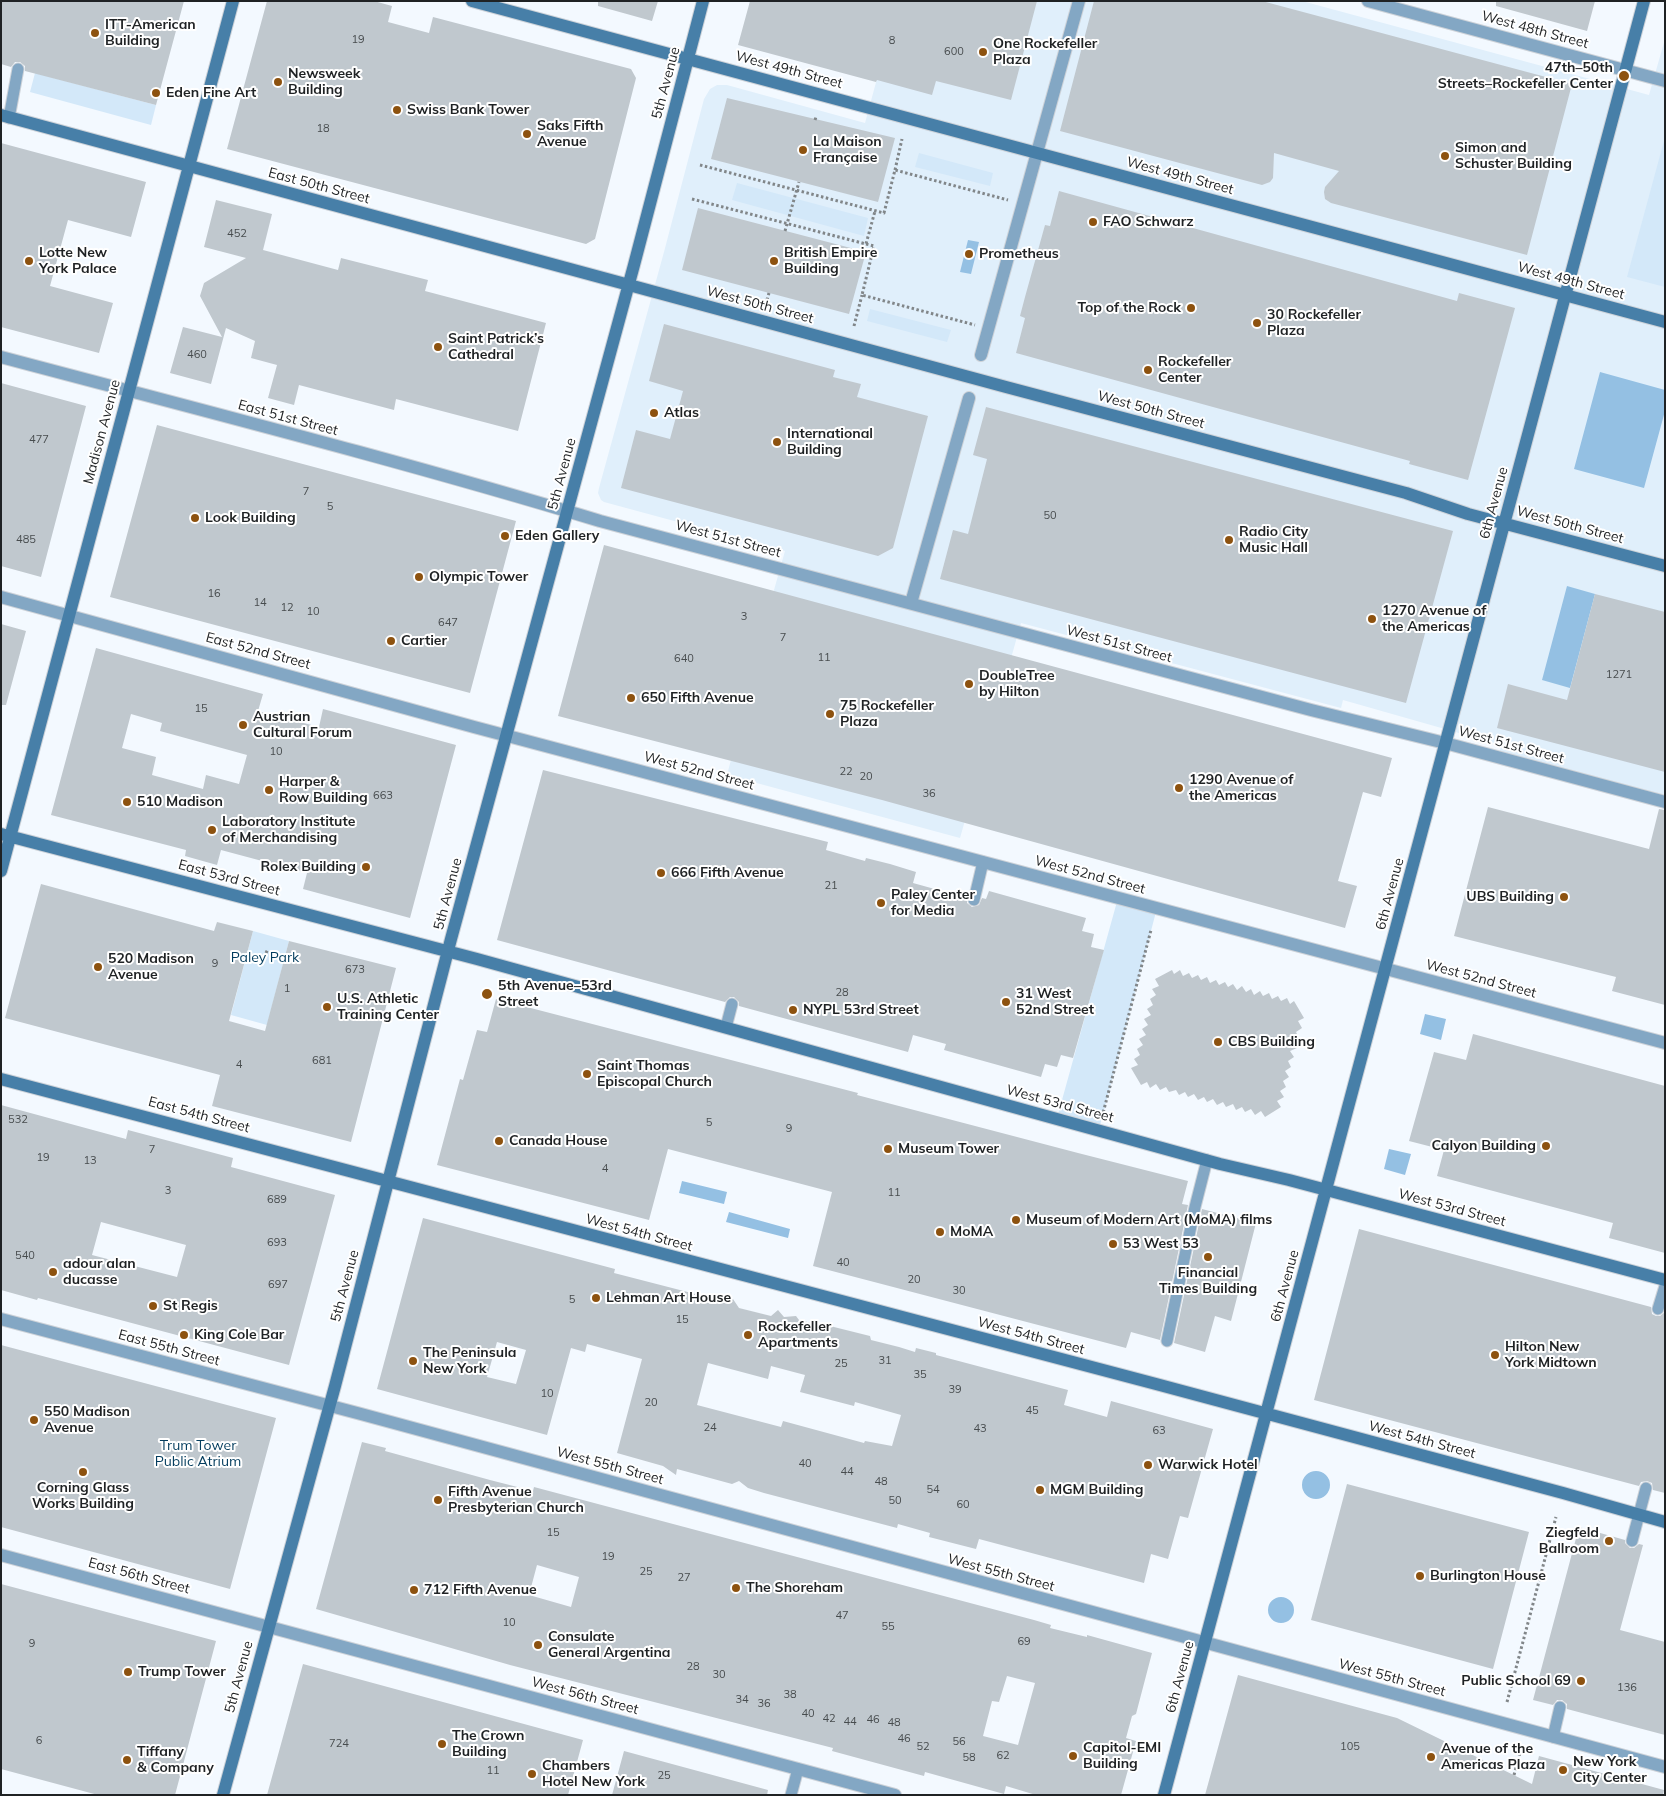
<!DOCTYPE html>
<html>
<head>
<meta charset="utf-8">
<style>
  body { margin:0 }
  #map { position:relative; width:1666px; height:1796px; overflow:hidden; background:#f3f9ff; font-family:Mulish,sans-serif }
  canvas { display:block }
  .frame { position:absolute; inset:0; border:2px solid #1f2224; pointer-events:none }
</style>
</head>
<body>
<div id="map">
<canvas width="1666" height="1796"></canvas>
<div class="frame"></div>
</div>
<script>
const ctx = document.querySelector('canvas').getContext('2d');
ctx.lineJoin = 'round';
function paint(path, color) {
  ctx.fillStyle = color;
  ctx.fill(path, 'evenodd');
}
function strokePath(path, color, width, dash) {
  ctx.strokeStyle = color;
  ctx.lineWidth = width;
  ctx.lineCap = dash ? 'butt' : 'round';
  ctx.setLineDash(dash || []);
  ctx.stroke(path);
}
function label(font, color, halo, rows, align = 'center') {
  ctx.font = font + ' Mulish,sans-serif';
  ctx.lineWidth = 4;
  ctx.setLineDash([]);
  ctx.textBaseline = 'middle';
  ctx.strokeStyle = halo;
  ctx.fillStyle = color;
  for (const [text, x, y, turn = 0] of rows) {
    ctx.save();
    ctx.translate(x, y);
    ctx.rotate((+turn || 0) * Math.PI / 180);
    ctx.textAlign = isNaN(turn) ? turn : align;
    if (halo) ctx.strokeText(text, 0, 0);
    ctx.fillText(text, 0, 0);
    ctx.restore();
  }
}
const built = new Path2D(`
  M898 1H1302L1649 95 1665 39V795L1500 751 1501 745 1343 700 1341 708 1021 623 960 838 727 775 753 676 750 675 785 551 604 502 601 500 598 493 599 488 664 252 704 99 710 89 717 85H727L865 123Z`);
const green = new Path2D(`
  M35 73 156 105 151 125 30 92Z
  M1665 137V287L1627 277Z
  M919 153 993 173 990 186 915 167Z
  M737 183 868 218 864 236 732 200Z
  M870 309 951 330 947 342 867 321Z
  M1118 898 1157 908 1099 1129 1057 1118Z
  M253 931 289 941 267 1025 231 1015Z`);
const water = new Path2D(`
  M968 240 979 242 971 274 960 272Z
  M1600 372 1665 390V411L1644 488 1574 469Z
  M1567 586 1595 594 1570 688 1542 680Z
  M1425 1014 1446 1019 1441 1040 1420 1034Z
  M1389 1149 1411 1154 1405 1175 1384 1169Z
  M682 1181 727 1192 724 1204 679 1193Z
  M729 1212 790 1229 788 1238 726 1222Z
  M1302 1485a14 14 0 1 1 28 0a14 14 0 1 1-28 0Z
  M1268 1610a13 13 0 1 1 26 0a13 13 0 1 1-26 0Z`);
const building = new Path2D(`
  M1 1H184L156 105 25 71V66L20 62H15L11 67 1 64Z
  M267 1H374L392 6 388 22 429 33 433 17 631 69 636 78 635 82 595 239 586 244 227 149Z
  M598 1H658L652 21 598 6Z
  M750 1H1037L1011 100 936 81 932 95 877 80 876 82 738 45Z
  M1094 1H1262L1572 84 1527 255 1331 203 1325 199 1324 192 1325 187 1339 171 1274 153 1273 178 1270 182 1262 185 1060 131Z
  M1496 1H1595L1587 31 1496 6Z
  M727 98 895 138 878 202 711 159Z
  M1 143 146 182 131 237 68 220 50 286 113 303 99 353 1 327Z
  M1059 191 1457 301 1459 293 1515 308 1468 480 1409 464 1410 461 1016 353 1025 318 1020 316 1025 297 1045 225 1050 226Z
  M216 200 272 214 263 250 338 270 341 258 428 280 425 291 546 323 518 431 396 399 394 410 299 385 294 405 268 398 277 365 251 358 255 341 226 328 211 384 170 373 183 327 222 337 200 296 204 283 246 258 204 247Z
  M698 208 866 252 849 314 682 270Z
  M664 324 835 370 833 377 861 384 857 397 928 416 893 548 878 556 621 488 636 430 670 439 683 391 649 381Z
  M1 383 86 406 41 577 1 566Z
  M986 407 1453 531 1406 703 940 579 953 530 968 534 987 459 973 455Z
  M157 425 516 521 470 693 110 597Z
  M604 545 1392 758 1381 797 1363 792 1338 881 1357 886 1345 928 882 800 558 716Z
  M1595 594 1665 612V772L1497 728 1508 684 1567 700Z
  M1 624 26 631 6 705H1Z
  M96 648 263 694 258 711 319 727 323 709 456 745 410 918 303 889 307 873 221 850 217 865 185 856 186 850 51 815ZM131 714 162 723 160 731 247 755 239 784 206 775 203 789 152 775 156 757 122 748Z
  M543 770 828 842 826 850 865 861 866 858 890 864 916 872 913 883 967 898V903L972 907 979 905 982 898 986 899 989 891 1086 918 1082 931 1094 934 1091 947 1104 950 1073 1058 1061 1055 1057 1067 1045 1064 1041 1077 944 1050 946 1044 913 1035 908 1052 739 1006V1002L734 997H730L725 1002 497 940Z
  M1488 807 1649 849 1659 809 1665 810V1005L1612 991 1616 977 1454 936Z
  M41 884 214 931 217 922 253 931 229 1021 265 1031 289 941 396 968 351 1142 212 1106 220 1075 5 1018Z
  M1172 970 1174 974 1180 970 1183 976 1189 973 1192 978 1198 975 1201 980 1207 977 1210 983 1216 980 1219 985 1225 982 1228 987 1233 984 1237 990 1242 986 1246 992 1251 989 1254 995 1260 991 1263 996 1269 993 1272 999 1278 996 1281 1001 1287 998 1290 1004 1294 1001 1304 1018 1298 1021 1302 1028 1296 1032 1299 1038 1293 1041 1297 1048 1290 1051 1294 1057 1288 1061 1291 1067 1285 1071 1289 1077 1283 1081 1286 1087 1280 1091 1284 1097 1277 1101 1281 1107 1265 1117 1261 1111 1255 1115 1251 1109 1245 1112 1242 1107 1236 1110 1233 1104 1226 1107 1223 1102 1217 1105 1213 1099 1207 1102 1204 1097 1198 1100 1194 1094 1188 1097 1185 1092 1179 1095 1176 1090 1169 1092 1166 1087 1160 1090 1156 1084 1150 1088 1147 1082 1141 1085 1131 1068 1138 1065 1134 1059 1140 1055 1137 1049 1143 1045 1139 1039 1146 1035 1142 1029 1148 1025 1144 1019 1151 1015 1147 1009 1153 1005 1150 999 1156 995 1152 989 1159 986 1155 979Z
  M496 999 858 1093 857 1095 1078 1153 1188 1181 1182 1204 1188 1205 1160 1340 1131 1332 1126 1348 813 1266 832 1192 668 1149 649 1220 437 1165 460 1079 463 1080 477 1030 487 1032Z
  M1473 1034 1665 1086V1253L1609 1238 1613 1223 1437 1176 1444 1150 1409 1141 1434 1052 1466 1060Z
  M1 1105 126 1139 128 1130 233 1158 231 1167 335 1195 289 1365 38 1298 37 1300 1 1290ZM101 1222 186 1245 177 1277 92 1255Z
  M1202 1209 1256 1223 1231 1321 1215 1316 1205 1352 1174 1343Z
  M423 1218 615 1269 614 1273 707 1297 717 1295 723 1302 733 1299 739 1308 771 1316 778 1310 784 1317 796 1316 799 1320 820 1325 822 1324 870 1336 871 1340 899 1347 915 1352 916 1348 936 1353V1355L1068 1390 1064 1405 1107 1417 1111 1401 1213 1429 1188 1518 1180 1516 1168 1559 1151 1554 1144 1583 979 1539 976 1549 929 1537 930 1533 898 1524 897 1528 764 1493 748 1488 739 1481 732 1484 677 1469 676 1475 663 1466 617 1453 642 1359 587 1344 585 1352 571 1348 547 1435 377 1389ZM497 1342 526 1350 516 1384 487 1377ZM708 1363 768 1379 771 1366 805 1375 800 1392 854 1406 855 1402 901 1415 892 1446 865 1441 864 1443 783 1421 781 1427 697 1405Z
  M1359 1229 1651 1307 1652 1314 1656 1316H1660L1665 1312V1493L1653 1490 1652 1483 1647 1481 1641 1482 1639 1486 1314 1400Z
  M1 1345 276 1418 230 1589 1 1527Z
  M362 1442 386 1448 385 1451 490 1480 533 1491 534 1487 1034 1620 1051 1625 1050 1628 1087 1637V1635L1152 1653 1136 1714 1132 1716 1126 1738 1136 1741 1121 1795H1036L1006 1786 1004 1794 925 1772 924 1776 832 1751 833 1748 798 1739 510 1665 316 1609ZM537 1565 579 1577 571 1607 529 1595ZM1007 1676 1035 1683 1018 1745 983 1736 992 1701 999 1702Z
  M1347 1484 1529 1532 1493 1669 1311 1620Z
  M1579 1527 1625 1540V1543L1630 1548H1634L1639 1544 1643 1545 1620 1630 1665 1642V1735L1567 1709V1704L1562 1700H1557L1553 1705 1533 1700Z
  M1 1584 216 1641 175 1795H98L1 1769Z
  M303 1664 583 1740 568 1795H267Z
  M1238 1675 1397 1718 1532 1784 1539 1756 1664 1790 1663 1795H1205Z
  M624 1751 768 1790 767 1795H612Z`);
const path = new Path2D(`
  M815 120 816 117
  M700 165 884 213 895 170 1008 200
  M895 170 902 139
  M692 199 866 244 875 211
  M785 231 799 182
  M866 244 874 246 862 295 975 325
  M767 300 769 293
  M854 326 862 295
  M266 953 268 949
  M1102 1117 1151 930
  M1507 1702 1556 1517
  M1514 1775 1521 1749`);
const service = new Path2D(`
  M9 118 18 69
  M974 900 983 862
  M726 1027 732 1004
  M1658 1309 1665 1286
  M1167 1341 1195 1207 1207 1160
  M1632 1541 1646 1488
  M1553 1737 1560 1707
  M791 1795 798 1769`);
const pedestrian = new Path2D(`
  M981 355 1079 1
  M911 603 969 398`);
const minor = new Path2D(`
  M1368 1 1665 81
  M1 357C201 410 402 461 600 521L1311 710 1445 743 1665 802
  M1 597 474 727 1665 1043
  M1 1319 361 1414 1665 1767
  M1 1555 895 1795`);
const secondary = new Path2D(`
  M472 1 1665 322
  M1 115 1006 387 1406 493 1468 514 1665 566
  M1 834 477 959 1220 1164 1289 1180 1665 1280
  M1 871 233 1
  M1 1079 1156 1384 1563 1493 1665 1522
  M223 1795 335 1386 451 939 634 265 703 1
  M1164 1795 1644 1`);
const markers = [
  [95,33,5,"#8d520f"],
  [983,52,5,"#8d520f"],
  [1624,76,6,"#8d520f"],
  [278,82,5,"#8d520f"],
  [156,93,5,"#8d520f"],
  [397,110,5,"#8d520f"],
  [527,134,5,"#8d520f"],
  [803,150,5,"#8d520f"],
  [1445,156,5,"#8d520f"],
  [1093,222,5,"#8d520f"],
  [969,254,5,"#8d520f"],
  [29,261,5,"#8d520f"],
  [774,261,5,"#8d520f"],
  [1191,308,5,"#8d520f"],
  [1257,323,5,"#8d520f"],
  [438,347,5,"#8d520f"],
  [1148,370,5,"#8d520f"],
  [654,413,5,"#8d520f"],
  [777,442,5,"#8d520f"],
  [195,518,5,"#8d520f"],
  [505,536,5,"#8d520f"],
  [1229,540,5,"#8d520f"],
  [419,577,5,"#8d520f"],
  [1372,619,5,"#8d520f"],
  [391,641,5,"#8d520f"],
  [969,684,5,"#8d520f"],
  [631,698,5,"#8d520f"],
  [830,714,5,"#8d520f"],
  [243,725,5,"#8d520f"],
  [1179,788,5,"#8d520f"],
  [269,790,5,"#8d520f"],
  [127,802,5,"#8d520f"],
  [212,830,5,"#8d520f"],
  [366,867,5,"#8d520f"],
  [661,873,5,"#8d520f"],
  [1564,897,5,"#8d520f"],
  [881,903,5,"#8d520f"],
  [98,967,5,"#8d520f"],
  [487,994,6,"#8d520f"],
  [1006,1002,5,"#8d520f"],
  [327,1007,5,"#8d520f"],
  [793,1010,5,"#8d520f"],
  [1218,1042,5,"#8d520f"],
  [587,1074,5,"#8d520f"],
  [499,1141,5,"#8d520f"],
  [1546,1146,5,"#8d520f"],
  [888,1149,5,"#8d520f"],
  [1016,1220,5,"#8d520f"],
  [940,1232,5,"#8d520f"],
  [1113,1244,5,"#8d520f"],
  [1208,1257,5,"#8d520f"],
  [53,1272,5,"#8d520f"],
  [596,1298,5,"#8d520f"],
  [153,1306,5,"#8d520f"],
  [184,1335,5,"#8d520f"],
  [748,1335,5,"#8d520f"],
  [1495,1355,5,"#8d520f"],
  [413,1361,5,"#8d520f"],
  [34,1420,5,"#8d520f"],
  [1148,1465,5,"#8d520f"],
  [83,1472,5,"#8d520f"],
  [1040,1490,5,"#8d520f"],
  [438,1500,5,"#8d520f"],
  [1609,1541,5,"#8d520f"],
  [1420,1576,5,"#8d520f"],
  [736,1588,5,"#8d520f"],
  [414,1590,5,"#8d520f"],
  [538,1645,5,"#8d520f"],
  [128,1672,5,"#8d520f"],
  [1581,1681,5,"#8d520f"],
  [442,1744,5,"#8d520f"],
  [1073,1756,5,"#8d520f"],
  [1431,1757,5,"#8d520f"],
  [127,1760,5,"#8d520f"],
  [1563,1770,5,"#8d520f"],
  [532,1774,5,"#8d520f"]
];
const numberNames = [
  ["19",358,40],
  ["8",892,41],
  ["600",954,52],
  ["18",323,129],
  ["452",237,234],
  ["460",197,355],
  ["477",39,440],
  ["7",306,492],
  ["5",330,507],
  ["50",1050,516],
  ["485",26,540],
  ["16",214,594],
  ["14",260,603],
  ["12",287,608],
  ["10",313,612],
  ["3",744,617],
  ["647",448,623],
  ["7",783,638],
  ["11",824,658],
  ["640",684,659],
  ["1271",1619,675],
  ["15",201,709],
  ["10",276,752],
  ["22",846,772],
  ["20",866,777],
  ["36",929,794],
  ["663",383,796],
  ["21",831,886],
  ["9",215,964],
  ["673",355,970],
  ["1",287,989],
  ["28",842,993],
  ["681",322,1061],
  ["4",239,1065],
  ["532",18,1120],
  ["5",709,1123],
  ["9",789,1129],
  ["7",152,1150],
  ["19",43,1158],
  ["13",90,1161],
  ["4",605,1169],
  ["3",168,1191],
  ["11",894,1193],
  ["689",277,1200],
  ["693",277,1243],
  ["540",25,1256],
  ["40",843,1263],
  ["20",914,1280],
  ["697",278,1285],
  ["30",959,1291],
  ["5",572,1300],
  ["15",682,1320],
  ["31",885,1361],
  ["25",841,1364],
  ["35",920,1375],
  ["39",955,1390],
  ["10",547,1394],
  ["20",651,1403],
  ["45",1032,1411],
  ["24",710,1428],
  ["43",980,1429],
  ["63",1159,1431],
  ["40",805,1464],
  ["44",847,1472],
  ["48",881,1482],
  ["54",933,1490],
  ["50",895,1501],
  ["60",963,1505],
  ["15",553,1533],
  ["19",608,1557],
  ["25",646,1572],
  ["27",684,1578],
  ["47",842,1616],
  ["10",509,1623],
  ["55",888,1627],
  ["69",1024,1642],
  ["9",32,1644],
  ["28",693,1667],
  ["30",719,1675],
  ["136",1627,1688],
  ["38",790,1695],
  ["34",742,1700],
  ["36",764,1704],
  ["40",808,1714],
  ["42",829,1719],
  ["46",873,1720],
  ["44",850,1722],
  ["48",894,1723],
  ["46",904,1739],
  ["6",39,1741],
  ["56",959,1742],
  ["724",339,1744],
  ["52",923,1747],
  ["105",1350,1747],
  ["62",1003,1756],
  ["58",969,1758],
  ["11",493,1771],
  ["25",664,1776]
];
const poiNames = [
  ["ITT-American",105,25],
  ["Building",105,41],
  ["One Rockefeller",993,44],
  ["Plaza",993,60],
  ["47th–50th",1613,68,"right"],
  ["Streets–Rockefeller Center",1613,84,"right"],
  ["Newsweek",288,74],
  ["Building",288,90],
  ["Eden Fine Art",166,93],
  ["Swiss Bank Tower",407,110],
  ["Saks Fifth",537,126],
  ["Avenue",537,142],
  ["La Maison",813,142],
  ["Française",813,158],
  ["Simon and",1455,148],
  ["Schuster Building",1455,164],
  ["FAO Schwarz",1103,222],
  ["Lotte New",39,253],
  ["York Palace",39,269],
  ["British Empire",784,253],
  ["Building",784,269],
  ["Prometheus",979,254],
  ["Top of the Rock",1181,308,"right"],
  ["30 Rockefeller",1267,315],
  ["Plaza",1267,331],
  ["Saint Patrick’s",448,339],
  ["Cathedral",448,355],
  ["Rockefeller",1158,362],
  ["Center",1158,378],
  ["Atlas",664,413],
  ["International",787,434],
  ["Building",787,450],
  ["Look Building",205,518],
  ["Radio City",1239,532],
  ["Music Hall",1239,548],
  ["Eden Gallery",515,536],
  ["Olympic Tower",429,577],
  ["1270 Avenue of",1382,611],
  ["the Americas",1382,627],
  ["Cartier",401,641],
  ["DoubleTree",979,676],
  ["by Hilton",979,692],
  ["650 Fifth Avenue",641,698],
  ["75 Rockefeller",840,706],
  ["Plaza",840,722],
  ["Austrian",253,717],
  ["Cultural Forum",253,733],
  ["1290 Avenue of",1189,780],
  ["the Americas",1189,796],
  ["Harper &",279,782],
  ["Row Building",279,798],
  ["510 Madison",137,802],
  ["Laboratory Institute",222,822],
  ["of Merchandising",222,838],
  ["Rolex Building",356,867,"right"],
  ["666 Fifth Avenue",671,873],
  ["Paley Center",891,895],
  ["for Media",891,911],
  ["UBS Building",1554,897,"right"],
  ["520 Madison",108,959],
  ["Avenue",108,975],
  ["5th Avenue–53rd",498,986],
  ["Street",498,1002],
  ["31 West",1016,994],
  ["52nd Street",1016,1010],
  ["U.S. Athletic",337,999],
  ["Training Center",337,1015],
  ["NYPL 53rd Street",803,1010],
  ["CBS Building",1228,1042],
  ["Saint Thomas",597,1066],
  ["Episcopal Church",597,1082],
  ["Canada House",509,1141],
  ["Calyon Building",1536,1146,"right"],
  ["Museum Tower",898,1149],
  ["Museum of Modern Art (MoMA) films",1026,1220],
  ["MoMA",950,1232],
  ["53 West 53",1123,1244],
  ["adour alan",63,1264],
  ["ducasse",63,1280],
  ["Financial",1208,1273,"center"],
  ["Times Building",1208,1289,"center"],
  ["Lehman Art House",606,1298],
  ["St Regis",163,1306],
  ["Rockefeller",758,1327],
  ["Apartments",758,1343],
  ["King Cole Bar",194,1335],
  ["Hilton New",1505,1347],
  ["York Midtown",1505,1363],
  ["The Peninsula",423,1353],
  ["New York",423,1369],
  ["550 Madison",44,1412],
  ["Avenue",44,1428],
  ["Warwick Hotel",1158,1465],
  ["Corning Glass",83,1488,"center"],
  ["Works Building",83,1504,"center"],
  ["MGM Building",1050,1490],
  ["Fifth Avenue",448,1492],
  ["Presbyterian Church",448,1508],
  ["Ziegfeld",1599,1533,"right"],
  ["Ballroom",1599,1549,"right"],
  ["Burlington House",1430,1576],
  ["The Shoreham",746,1588],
  ["712 Fifth Avenue",424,1590],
  ["Consulate",548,1637],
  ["General Argentina",548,1653],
  ["Trump Tower",138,1672],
  ["Public School 69",1571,1681,"right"],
  ["The Crown",452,1736],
  ["Building",452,1752],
  ["Capitol-EMI",1083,1748],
  ["Building",1083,1764],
  ["Avenue of the",1441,1749],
  ["Americas Plaza",1441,1765],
  ["Tiffany",137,1752],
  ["& Company",137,1768],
  ["New York",1573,1762],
  ["City Center",1573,1778],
  ["Chambers",542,1766],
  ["Hotel New York",542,1782]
];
const streetNames = [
  ["West 48th Street",1535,30,15],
  ["West 49th Street",789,70,15],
  ["5th Avenue",666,83,-75],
  ["West 49th Street",1180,176,15],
  ["East 50th Street",319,186,15],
  ["West 49th Street",1571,281,15],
  ["West 50th Street",760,305,15],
  ["West 50th Street",1151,410,15],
  ["East 51st Street",288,418,15],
  ["Madison Avenue",102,432,-75],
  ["5th Avenue",562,474,-75],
  ["6th Avenue",1494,503,-75],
  ["West 50th Street",1570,525,15],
  ["West 51st Street",728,539,15],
  ["West 51st Street",1119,644,15],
  ["East 52nd Street",258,651,15],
  ["West 51st Street",1511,745,15],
  ["West 52nd Street",699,771,15],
  ["West 52nd Street",1090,875,15],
  ["East 53rd Street",229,878,15],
  ["5th Avenue",448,894,-75],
  ["6th Avenue",1390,894,-75],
  ["West 52nd Street",1481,979,15],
  ["West 53rd Street",1060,1104,15],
  ["East 54th Street",199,1115,15],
  ["West 53rd Street",1452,1208,15],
  ["West 54th Street",639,1233,15],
  ["5th Avenue",345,1286,-75],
  ["6th Avenue",1285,1286,-75],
  ["West 54th Street",1031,1336,15],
  ["East 55th Street",169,1348,15],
  ["West 54th Street",1422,1440,15],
  ["West 55th Street",610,1466,15],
  ["West 55th Street",1001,1573,15],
  ["East 56th Street",139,1576,15],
  ["5th Avenue",239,1677,-75],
  ["6th Avenue",1180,1677,-75],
  ["West 55th Street",1392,1678,15],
  ["West 56th Street",585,1696,15]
];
const parkNames = [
  ["Paley Park",265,958],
  ["Trum Tower",198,1446],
  ["Public Atrium",198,1462]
];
paint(built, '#e0effb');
paint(green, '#d3e8f9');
paint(water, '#94c0e3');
paint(building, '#c0c8ce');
strokePath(service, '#cdd2d8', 13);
strokePath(pedestrian, '#cdd2d8', 14);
strokePath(minor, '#cdd2d8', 14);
strokePath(secondary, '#cdd2d8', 14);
strokePath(path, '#818689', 3, [2.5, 2.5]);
strokePath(service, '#83a7c4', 11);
strokePath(pedestrian, '#83a7c4', 12);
strokePath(minor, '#83a7c4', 12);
strokePath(secondary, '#477fa8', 12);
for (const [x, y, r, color] of markers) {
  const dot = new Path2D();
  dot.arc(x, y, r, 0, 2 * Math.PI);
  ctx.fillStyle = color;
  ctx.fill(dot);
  strokePath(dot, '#fff', 2);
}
label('11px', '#474c4e', null, numberNames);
label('bold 14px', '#1f2224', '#fff', poiNames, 'left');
label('14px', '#1f2224', '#fff', streetNames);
label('14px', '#033c5d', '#fff', parkNames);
</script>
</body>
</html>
